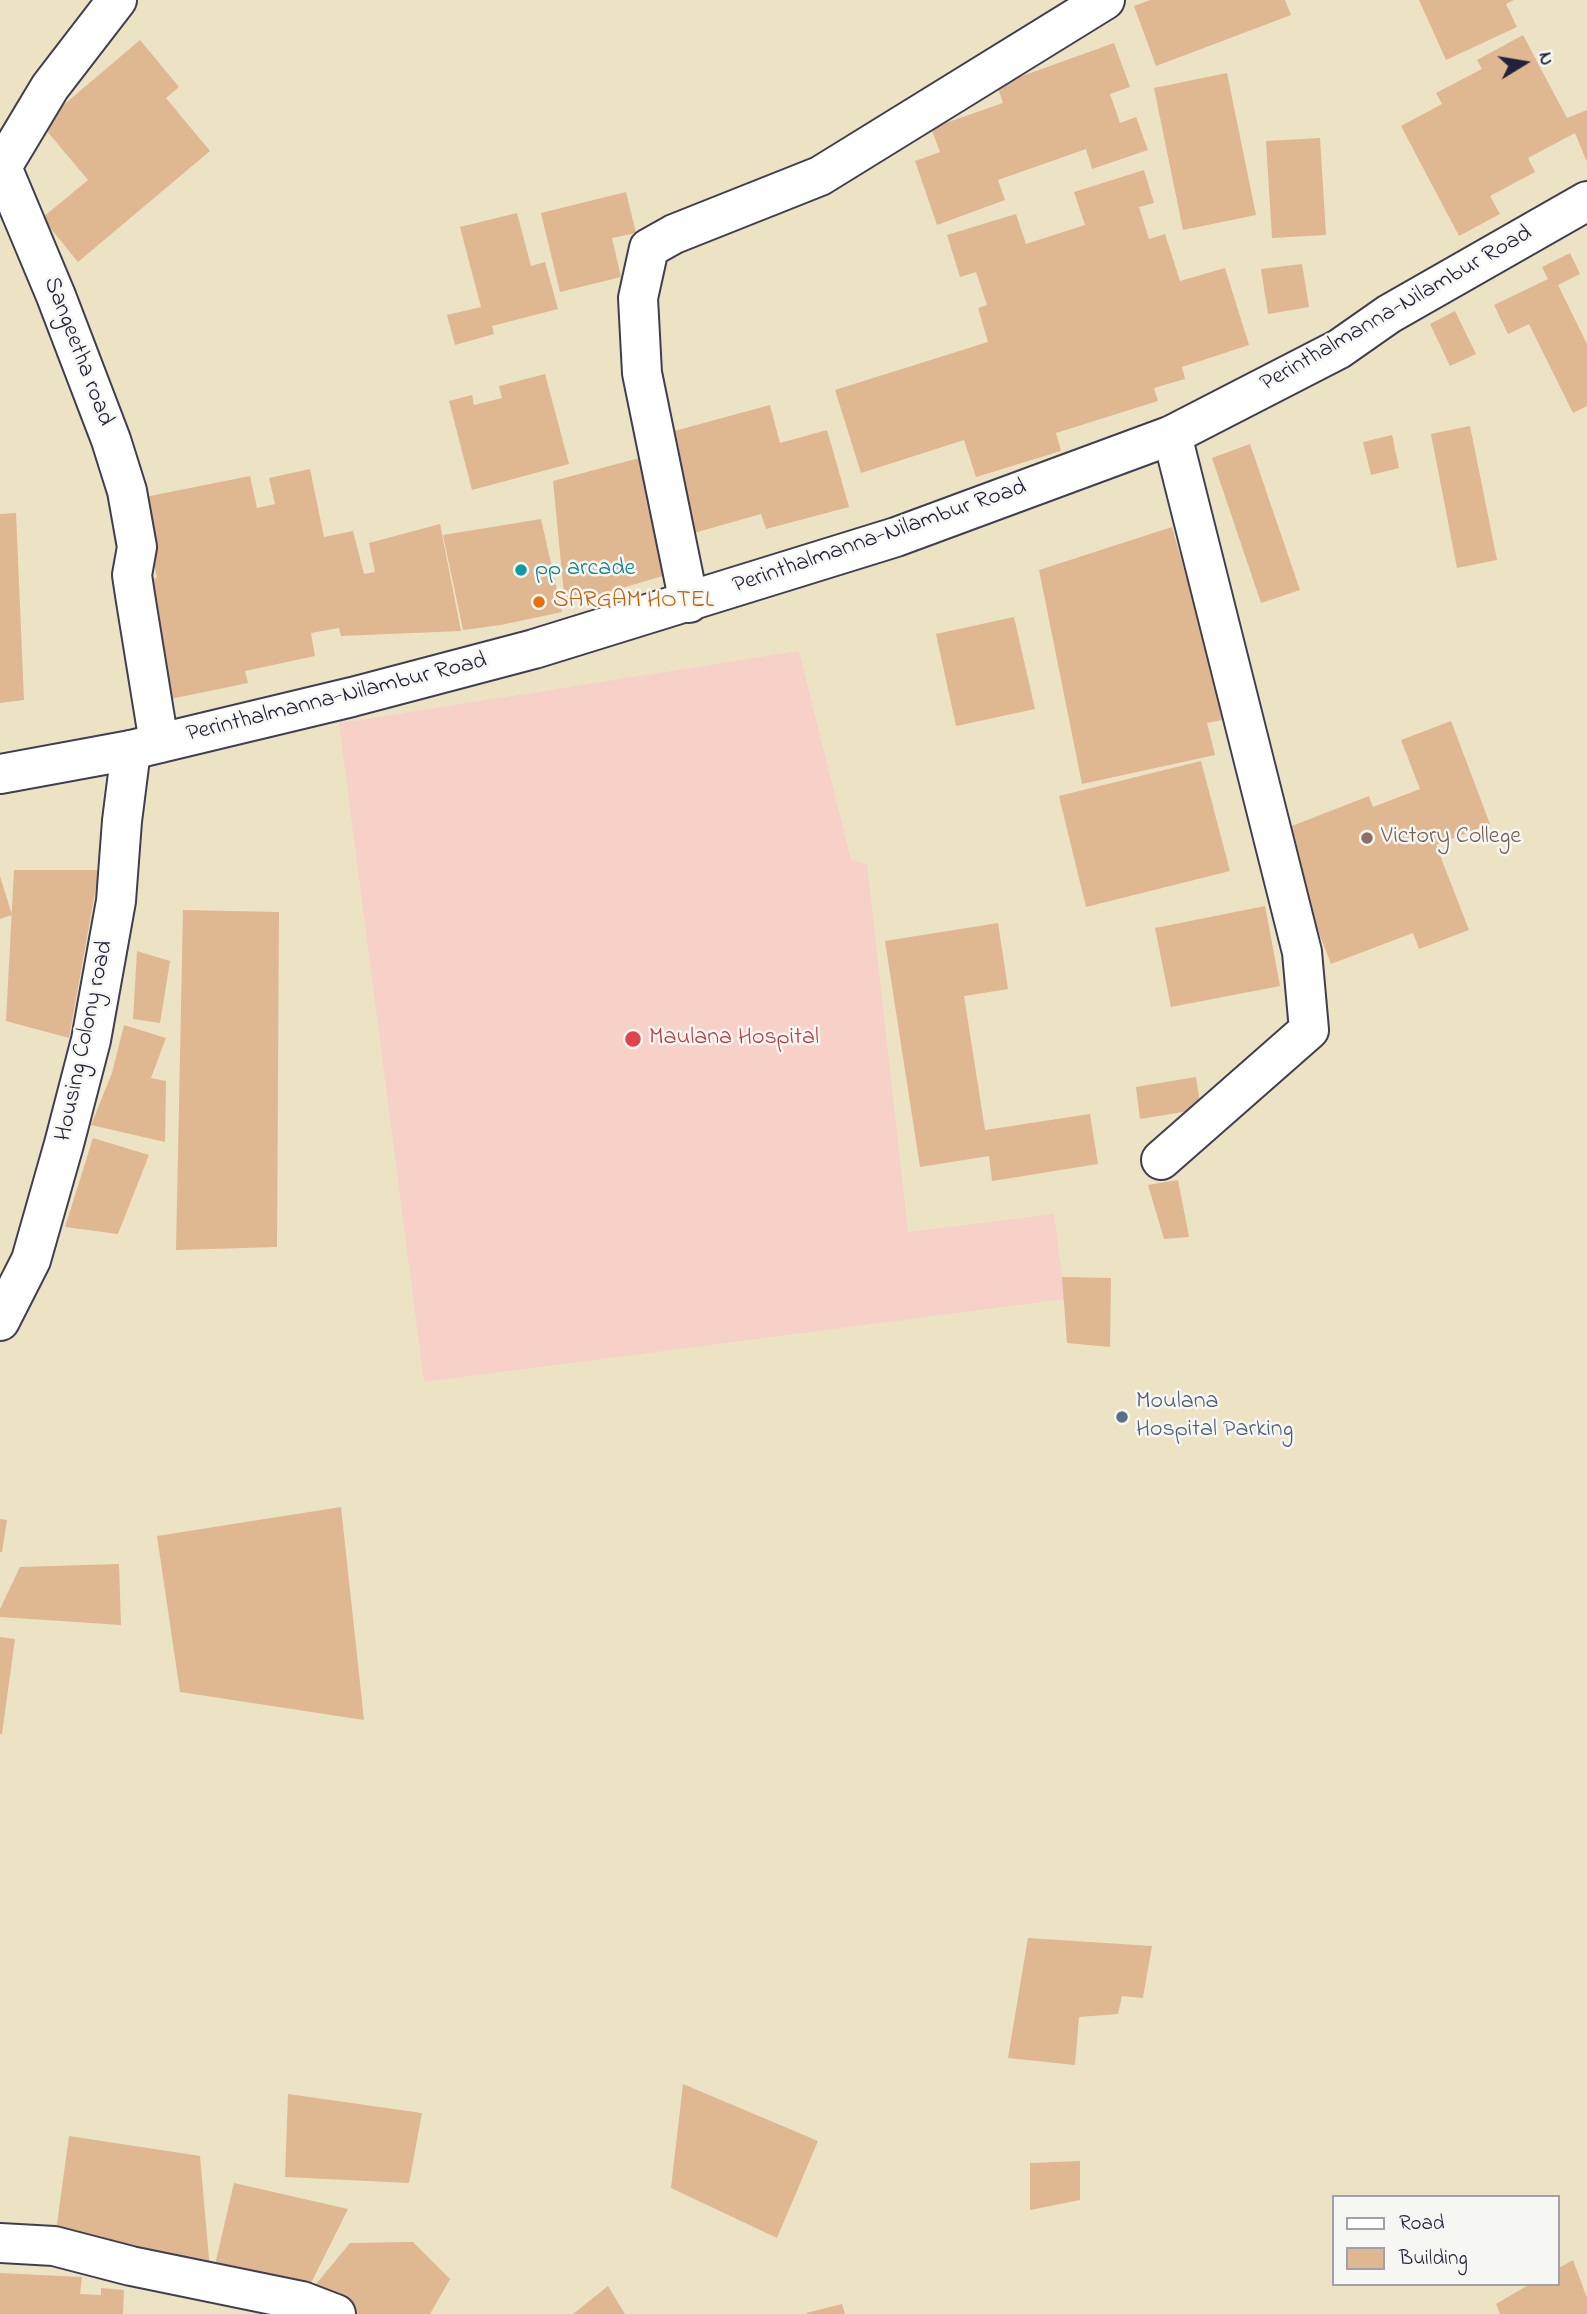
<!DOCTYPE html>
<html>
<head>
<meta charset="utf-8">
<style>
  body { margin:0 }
  #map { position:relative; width:1587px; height:2314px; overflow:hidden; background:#ece3c5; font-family:"Indie Flower",sans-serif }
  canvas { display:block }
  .legend { position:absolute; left:1332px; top:2195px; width:228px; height:91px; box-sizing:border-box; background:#f6f6f2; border:2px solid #a1a1a9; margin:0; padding:9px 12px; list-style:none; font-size:21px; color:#22223b }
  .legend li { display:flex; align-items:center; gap:14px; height:35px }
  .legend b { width:35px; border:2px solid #a1a1a9 }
  .north { position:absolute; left:1489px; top:28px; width:70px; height:70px; -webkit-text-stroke:5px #f6f6f2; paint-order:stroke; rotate:79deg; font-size:19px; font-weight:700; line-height:28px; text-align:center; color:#22223b }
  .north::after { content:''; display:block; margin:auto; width:24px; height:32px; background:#22223b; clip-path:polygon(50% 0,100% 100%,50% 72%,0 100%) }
</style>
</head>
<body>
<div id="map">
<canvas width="1587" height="2314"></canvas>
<ul class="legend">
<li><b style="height:9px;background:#fff"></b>Road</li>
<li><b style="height:19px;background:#dfb790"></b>Building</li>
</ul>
<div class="north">N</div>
</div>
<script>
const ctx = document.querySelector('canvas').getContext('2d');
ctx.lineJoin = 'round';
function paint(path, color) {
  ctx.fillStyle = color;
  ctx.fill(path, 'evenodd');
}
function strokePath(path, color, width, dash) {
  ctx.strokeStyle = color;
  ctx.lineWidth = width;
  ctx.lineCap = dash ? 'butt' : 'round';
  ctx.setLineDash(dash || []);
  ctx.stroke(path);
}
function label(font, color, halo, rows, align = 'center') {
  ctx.font = font + ' "Indie Flower",sans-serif';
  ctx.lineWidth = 5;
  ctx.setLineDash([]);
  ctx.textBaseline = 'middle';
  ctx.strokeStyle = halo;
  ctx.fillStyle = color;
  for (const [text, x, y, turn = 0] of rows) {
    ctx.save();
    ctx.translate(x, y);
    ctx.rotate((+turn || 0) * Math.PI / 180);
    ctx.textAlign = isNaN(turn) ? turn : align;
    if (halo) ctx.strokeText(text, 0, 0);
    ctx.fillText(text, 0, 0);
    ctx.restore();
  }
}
const built = new Path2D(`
  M799 651 851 860 867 864 908 1232 1054 1214 1065 1299 424 1382 339 723Z`);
const building = new Path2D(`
  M1150 0H1285L1291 15 1156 66 1134 6Z
  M1419 0H1514L1506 4 1517 27 1446 60Z
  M1523 35 1567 118 1587 110V162L1575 133 1528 158 1535 172 1490 196 1500 214 1459 236 1401 126 1442 104 1436 93 1482 69 1477 60Z
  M140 40 179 87 166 98 210 151 78 262 42 218 88 180 41 124Z
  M1114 43 1130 87 1110 94 1120 123 1136 117 1148 150 1092 169 1086 149 998 180 1005 200 937 225 915 161 940 152 931 128 1003 103 997 85Z
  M1227 73 1256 215 1183 230 1154 88Z
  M1320 138 1326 235 1272 238 1266 141Z
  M1144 170 1154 203 1139 207 1149 239 1165 234 1180 281 1225 268 1249 345 1182 367 1185 379 1154 388 1158 401 1056 433 1061 451 976 477 964 440 861 473 835 390 988 342 978 308 987 305 976 272 960 277 947 235 1016 214 1026 244 1085 225 1074 192Z
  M626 192 636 233 612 238 621 277 560 292 541 213Z
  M517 213 531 266 545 262 558 309 492 326 494 334 455 345 447 315 481 307 460 227Z
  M1570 253 1580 274 1558 285 1587 344V406L1573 413 1529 324 1508 334 1494 305 1548 279 1542 267Z
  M1302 264 1309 307 1268 314 1261 269Z
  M1455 311 1476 354 1450 366 1430 324Z
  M545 374 569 464 472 490 449 401 472 395 474 405 502 398 499 386Z
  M770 405 780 443 827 430 849 507 766 529 761 514 694 533 667 433Z
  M1470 426 1497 560 1457 568 1431 434Z
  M1392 435 1399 468 1371 475 1363 442Z
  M1250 444 1300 590 1261 603 1212 458Z
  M643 457 666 575 565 605 553 481Z
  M310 469 324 537 353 531 364 574 375 572 369 543 440 524 461 631 341 636 339 628 311 633 315 656 245 671 248 683 161 701 137 582 157 578 140 498 250 476 257 508 275 504 269 478Z
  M16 513 24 700 0 703V514Z
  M541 519 562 612 501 625 463 630 443 535Z
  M1172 527 1227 719 1207 723 1215 755 1082 784 1039 570Z
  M1014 617 1035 709 956 726 936 634Z
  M1451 721 1490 824 1436 845 1469 930 1419 949 1413 933 1331 964 1279 831 1369 796 1373 807 1420 789 1401 740Z
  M1201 761 1230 871 1086 907 1059 796Z
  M14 870H99L69 1038 6 1021Z
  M0 876 12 915 0 919Z
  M1265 906 1280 986 1171 1007 1155 928Z
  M183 910 279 912 277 1247 176 1250Z
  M998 923 1008 989 964 996 985 1130 1090 1114 1098 1164 992 1181 989 1156 920 1167 885 941Z
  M137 951 170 961 160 1023 133 1019Z
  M124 1025 166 1038 151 1078 166 1081 165 1142 91 1125 112 1073Z
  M1196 1077 1201 1109 1140 1119 1136 1087Z
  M93 1138 149 1155 118 1234 65 1227Z
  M1178 1180 1189 1237 1164 1239 1148 1185Z
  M1062 1277 1111 1278 1110 1347 1067 1343Z
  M341 1507 364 1720 180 1692 157 1536Z
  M0 1519 7 1520 2 1552H0Z
  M119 1564 121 1625 0 1617V1609L20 1567Z
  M0 1637 15 1639 2 1734H0Z
  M1028 1938 1152 1946 1143 1998 1122 1996 1118 2014 1079 2017 1075 2065 1008 2058Z
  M683 2084 818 2141 777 2238 671 2188Z
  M288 2094 422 2113 409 2183 285 2177Z
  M69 2136 200 2156 211 2282 234 2183 348 2209 302 2301 350 2243 413 2242 450 2279 430 2314H336L54 2246Z
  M1080 2161V2200L1030 2210V2163Z
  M1573 2260 1587 2298V2314H1500L1496 2304 1530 2284H1557V2269Z
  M0 2273 82 2277 80 2294 101 2295V2288L124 2290 123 2314H0Z
  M608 2286 625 2314H573Z
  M842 2304 845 2314H807L806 2313Z`);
const street = new Path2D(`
  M117 0 50 87 2 167 56 296 111 440 127 491 137 547 132 575 135 595 159 743
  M689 603 642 373 638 298 649 248 674 234 820 176 1105 0
  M1161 1160 1309 1030 1302 952 1172 435
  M0 1321 31 1260 64 1144 91 1040 116 901 122 821 131 750
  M0 2243 54 2246 131 2266 302 2301 336 2314`);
const primary = new Path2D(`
  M0 774 131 750 352 697 534 649 896 537 1172 435 1339 349 1389 314 1587 201`);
const markers = [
  [521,570,7,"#0f9aa8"],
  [539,602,7,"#e8710a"],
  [1367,838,7,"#8d6e63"],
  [633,1039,9,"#e0444e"],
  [1122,1417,7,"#5c6f8a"]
];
const streetNames = [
  ["Perinthalmanna-Nilambur Road",1397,310,-30],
  ["Sangeetha road",77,352,69],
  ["Perinthalmanna-Nilambur Road",880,538,-19],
  ["Perinthalmanna-Nilambur Road",337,699,-14],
  ["Housing Colony road",86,1041,-78]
];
const cultureNames = [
  ["pp arcade",535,570]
];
const foodNames = [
  ["SARGAM HOTEL",553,602]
];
const educationNames = [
  ["Victory College",1381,838]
];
const healthNames = [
  ["Maulana Hospital",649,1039]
];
const serviceNames = [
  ["Moulana",1136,1403],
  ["Hospital Parking",1136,1431]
];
paint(built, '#f7d1c7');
paint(building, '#dfb790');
strokePath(street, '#403f50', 42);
strokePath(primary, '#403f50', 42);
strokePath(street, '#fff', 38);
strokePath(primary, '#fff', 38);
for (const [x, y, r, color] of markers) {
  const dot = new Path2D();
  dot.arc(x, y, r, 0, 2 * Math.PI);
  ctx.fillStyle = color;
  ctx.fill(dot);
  strokePath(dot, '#f6f6f2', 2.5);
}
label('24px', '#22223b', '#f6f6f2', streetNames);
label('24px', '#0d838f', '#f6f6f2', cultureNames, 'left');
label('24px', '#c56008', '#f6f6f2', foodNames, 'left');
label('24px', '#785e54', '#f6f6f2', educationNames, 'left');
label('24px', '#be3a42', '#f6f6f2', healthNames, 'left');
label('24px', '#4e5e75', '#f6f6f2', serviceNames, 'left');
</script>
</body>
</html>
